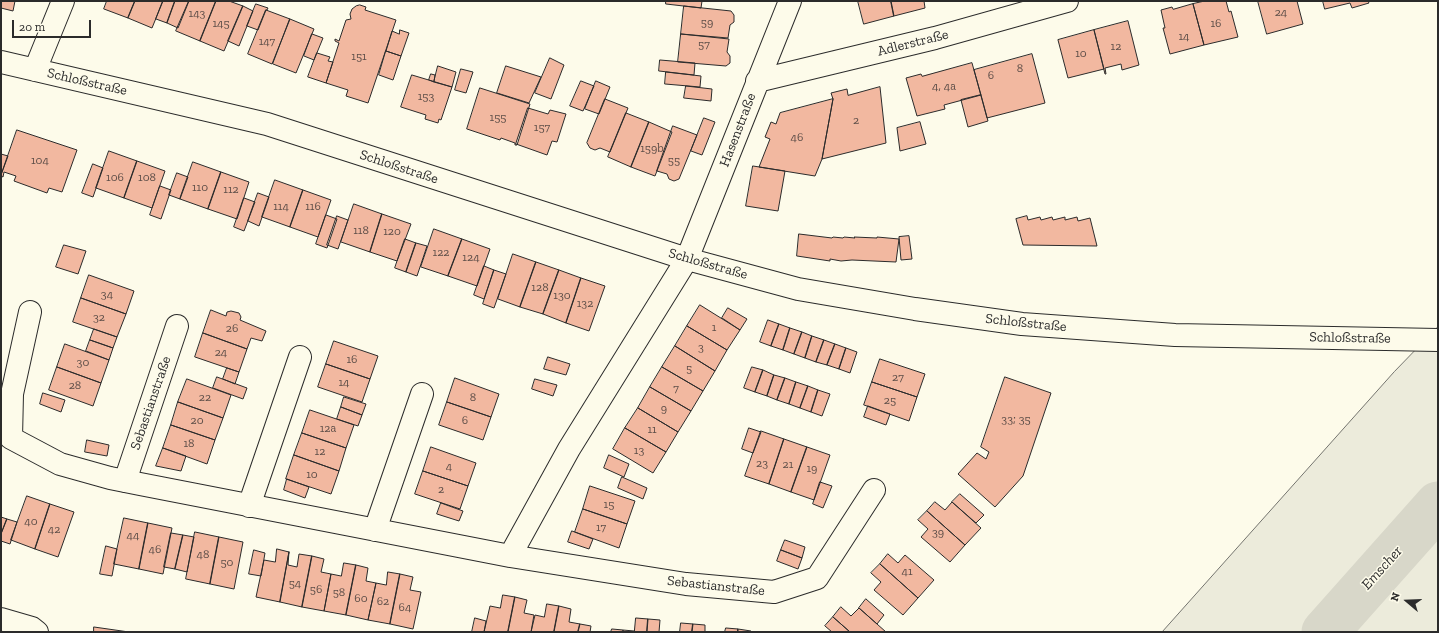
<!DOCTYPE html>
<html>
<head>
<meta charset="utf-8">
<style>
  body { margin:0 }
  #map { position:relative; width:1439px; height:633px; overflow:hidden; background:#fdfbea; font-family:"Zilla Slab",serif }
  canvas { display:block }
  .frame { position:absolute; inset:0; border:2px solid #2b2b2b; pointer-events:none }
  .north { position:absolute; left:1387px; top:581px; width:40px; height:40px; -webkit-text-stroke:3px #fdfbea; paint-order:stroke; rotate:289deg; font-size:11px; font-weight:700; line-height:16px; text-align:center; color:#2b2b2b }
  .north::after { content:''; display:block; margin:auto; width:14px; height:18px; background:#2b2b2b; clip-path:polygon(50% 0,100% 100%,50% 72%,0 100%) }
  .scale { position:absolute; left:12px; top:20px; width:79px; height:18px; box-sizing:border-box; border:2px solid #2b2b2b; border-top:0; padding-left:5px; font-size:12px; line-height:14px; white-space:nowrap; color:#2b2b2b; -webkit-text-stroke:3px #fdfbea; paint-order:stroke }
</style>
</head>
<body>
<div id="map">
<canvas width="1439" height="633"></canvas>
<div class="frame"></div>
<div class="north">N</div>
<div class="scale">20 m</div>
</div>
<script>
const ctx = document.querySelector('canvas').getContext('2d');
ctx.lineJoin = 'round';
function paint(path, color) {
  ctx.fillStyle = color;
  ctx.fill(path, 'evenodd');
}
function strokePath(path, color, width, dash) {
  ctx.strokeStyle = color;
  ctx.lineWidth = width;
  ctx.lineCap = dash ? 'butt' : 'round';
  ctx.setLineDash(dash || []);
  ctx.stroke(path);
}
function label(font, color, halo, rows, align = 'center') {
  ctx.font = font + ' "Zilla Slab",serif';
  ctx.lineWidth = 3;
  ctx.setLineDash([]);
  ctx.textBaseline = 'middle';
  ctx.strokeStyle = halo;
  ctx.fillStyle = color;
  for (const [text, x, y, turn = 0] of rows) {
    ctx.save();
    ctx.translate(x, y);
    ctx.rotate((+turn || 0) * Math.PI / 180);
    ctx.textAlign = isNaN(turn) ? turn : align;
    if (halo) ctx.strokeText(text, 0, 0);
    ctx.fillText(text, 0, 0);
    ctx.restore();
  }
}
const green = new Path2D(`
  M1438 327V632H1162L1394 372Z`);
const river = new Path2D(`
  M1325 632 1438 505`);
const building = new Path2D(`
  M1 1H15L13 11 1 8Z
  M107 1H135L128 18 104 9Z
  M135 1H163L152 28 128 18Z
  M163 1H175L167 23 156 19Z
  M175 1H189L178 28 167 23Z
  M189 1H216L200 41 176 31Z
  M216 1H229L243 6 224 51 200 41Z
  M666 1H702L701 8 666 4Z
  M858 1H891L894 16 864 24Z
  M891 1H924L925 8 894 16Z
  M1205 1H1226L1229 12 1231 11 1238 37 1204 45 1193 4Z
  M1258 1H1297L1303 24 1267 34Z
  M1323 1H1368L1369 3 1352 8 1350 3 1325 9Z
  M256 4 268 8 267 10H266L258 30 247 26Z
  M1193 4 1204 45 1170 54 1163 28H1165L1161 10 1172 7 1173 9Z
  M360 5 366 7 365 10 396 20 368 103 346 96 348 90 326 83 339 43 335 41V39L339 41 346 20 351 19 350 14 352 9 356 6Z
  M243 6 253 11 239 46 228 41Z
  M684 6 731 11 734 15V22L730 25 728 38 681 34Z
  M266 10 290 19 272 64 248 54Z
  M290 19 314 29 296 73 273 64Z
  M1128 21 1139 65 1122 70 1121 64 1105 68 1106 74H1105L1094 30Z
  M400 30 409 33 401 56 386 51 392 31 399 34Z
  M1094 30 1104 69 1068 78 1058 40Z
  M312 34 323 38 314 60 304 56Z
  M681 34 729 39 727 52 730 56V63L726 66 678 62Z
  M386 51 401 56 393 80 379 75Z
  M317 53 330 57 328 61 333 62 326 83 308 77Z
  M1032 54 1045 103 987 118 974 70Z
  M550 58 564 65 551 99 535 93Z
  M660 60 695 63 694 75 659 71Z
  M972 63 981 95 944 105 945 109 917 116 906 78 921 74 922 76Z
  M438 66 456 72 452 87 434 82Z
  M506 66 541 77 529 103 497 93Z
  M461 69 473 72 466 93 455 90Z
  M666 72 701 76 700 87 665 84Z
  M431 74 435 75 434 82 429 80Z
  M412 75 452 87 441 120 439 119 438 123 425 119 426 115 401 107Z
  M581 81 594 86 583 111 570 106Z
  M596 81 610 87 599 114 585 109Z
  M686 86 712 89 711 101 684 98Z
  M880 87 886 143 822 159 833 99 831 93 847 89 848 95Z
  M480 88 530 104 517 145H515V143L501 138 500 140 467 129Z
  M981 95 988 121 968 127 961 100Z
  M605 99 628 108 610 152 600 148 595 150 590 148 587 143Z
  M833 99 822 159 815 176 759 167 770 139 765 137 771 122 776 124 780 113Z
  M528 108 548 114 550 110 566 114 557 142 552 141 547 155 516 144Z
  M626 113 649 122 631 167 608 157Z
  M704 118 715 122 702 155 691 151Z
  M649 122 672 132 655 176 631 167Z
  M920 122 926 144 900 151 897 128Z
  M673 126 697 135 679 179 674 181 669 179 667 174 657 171Z
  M17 130 77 150 62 192 49 188 47 193 14 181 16 176 4 172 3 177 1 176Z
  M109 151 137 161 124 198 96 188Z
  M1 154 8 156 1 175Z
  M137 161 165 171 152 208 124 198Z
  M193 162 221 172 208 209 180 199Z
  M93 164 103 168 93 197 82 193Z
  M753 166 785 171 778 211 746 206Z
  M221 172 249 182 237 219 208 209Z
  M177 173 188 177 180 199 169 195Z
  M275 180 303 190 290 227 262 217Z
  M160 186 171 190 161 219 150 215Z
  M303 190 331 200 318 237 290 227Z
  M258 193 269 197 259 226 248 221Z
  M244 198 255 202 244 231 234 227Z
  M354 204 382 214 370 252 341 242Z
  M382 214 411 224 397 261 370 252Z
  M326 215 337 219 327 248 316 244Z
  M337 216 348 220 338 249 327 245Z
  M1027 216 1028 220 1040 217 1041 220 1052 217 1053 220 1065 217V220L1077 217 1078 221 1090 218 1097 246 1023 245 1016 219Z
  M434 229 462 239 448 276 421 267Z
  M799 234 832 238 833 237 843 238 844 237 855 238 854 237 877 238V237L899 239 896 262 852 260 841 261 830 259V261L797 256Z
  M909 236 912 259 901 260 899 237Z
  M405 239 416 243 406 272 395 268Z
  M462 239 490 249 477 286 448 276Z
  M416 243 427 246 417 276 406 272Z
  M64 245 86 251 78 274 56 267Z
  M513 254 536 262 520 307 498 299Z
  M536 262 559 270 543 314 520 307Z
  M484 266 494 270 484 299 474 295Z
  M494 270 506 274 494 308 483 304Z
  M559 270 581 278 566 323 543 314Z
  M89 275 134 291 126 314 81 298Z
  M581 278 605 286 589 331 566 323Z
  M81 298 126 314 117 337 73 322Z
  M700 305 740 330 727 350 687 326Z
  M728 308 747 319 740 330 722 318Z
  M211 310 226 316 227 312 231 311 239 313 241 317 240 320 266 331 262 341 251 338 247 349 203 333Z
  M768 320 779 324 771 346 760 342Z
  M779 324 790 328 783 350 771 346Z
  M687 326 727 350 715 371 675 346Z
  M790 328 802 332 794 354 783 350Z
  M94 329 117 337 113 348 90 340Z
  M802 332 812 336 805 358 794 354Z
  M203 333 247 349 239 372 195 357Z
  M812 336 824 340 816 362 805 358Z
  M90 340 113 348 109 360 86 351Z
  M824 340 835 344 827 365 816 362Z
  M334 341 378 356 370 379 326 364Z
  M65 344 109 360 101 383 57 367Z
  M835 344 846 348 839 369 827 365Z
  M675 346 715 371 703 391 662 367Z
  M846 348 857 352 850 373 839 369Z
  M548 357 570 364 566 375 544 369Z
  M880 359 925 374 917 397 872 382Z
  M326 364 370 379 362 402 318 387Z
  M57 367 101 383 93 406 49 390Z
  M662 367 703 391 691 411 650 387Z
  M752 367 763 370 755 392 744 388Z
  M227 368 239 372 235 384 223 379Z
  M763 370 774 375 767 396 755 392Z
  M774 375 785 378 777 400 767 396Z
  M217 377 247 388 243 399 213 388Z
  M1005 377 1051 393 1023 476 995 507 958 474 977 453 986 459 989 452 981 447Z
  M455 378 499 394 491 417 447 402Z
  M785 378 796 382 789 404 777 400Z
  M187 379 231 395 223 418 178 402Z
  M535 379 557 385 553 396 532 389Z
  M796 382 808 386 800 408 789 404Z
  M872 382 917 397 909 421 864 405Z
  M808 386 818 390 811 412 800 408Z
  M650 387 691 411 678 432 638 408Z
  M818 390 830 394 822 416 811 412Z
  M43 393 65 400 61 412 40 404Z
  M344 397 366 404 362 415 341 407Z
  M178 402 223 418 215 440 171 425Z
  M447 402 491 417 483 440 439 425Z
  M868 406 890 414 886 425 864 417Z
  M341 407 362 415 358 426 337 419Z
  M638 408 678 432 666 452 625 428Z
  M310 410 354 425 346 448 302 433Z
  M171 425 215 440 207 464 163 448Z
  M625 428 666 452 653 473 613 449Z
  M749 428 761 432 753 453 742 449Z
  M761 431 784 439 769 484 745 476Z
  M302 433 346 448 339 471 294 455Z
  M784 439 807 447 791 492 769 484Z
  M87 440 109 445 107 456 85 452Z
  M431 447 476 463 468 486 423 471Z
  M807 447 830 455 814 500 791 492Z
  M163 448 186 456 181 471 156 466Z
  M294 455 339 471 331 494 286 479Z
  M609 455 629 464 624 477 604 468Z
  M423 471 468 486 460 509 415 494Z
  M622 477 647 488 643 499 618 488Z
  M287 479 309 487 305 498 284 490Z
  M820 482 832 486 823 508 813 504Z
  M590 486 635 501 627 524 583 509Z
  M960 494 984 515 976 523 952 502Z
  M27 496 50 504 35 549 11 540Z
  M935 502 945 510 952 502 981 528 965 545 927 511Z
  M441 503 463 511 459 521 437 514Z
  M50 504 74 512 58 557 35 549Z
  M583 509 627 524 619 548 575 532Z
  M927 511 965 545 950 562 921 537 928 529 918 520Z
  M1 517 7 519 1 534Z
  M124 518 148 523 139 569 114 564Z
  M7 519 17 522 10 544 1 541V534Z
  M148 523 172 528 163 574 139 569Z
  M572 531 593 539 589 549 568 542Z
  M195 532 219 537 210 584 186 579Z
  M171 533 183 535 175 569 164 567Z
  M183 535 194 537 187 572 175 569Z
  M219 537 243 542 234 589 210 584Z
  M785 540 805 547 802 558 781 550Z
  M106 546 117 549 112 576 100 574Z
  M277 549 289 552 280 602 256 597 264 560 275 562Z
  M254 550 265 553 261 576 249 574Z
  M781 550 802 558 798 569 777 561Z
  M289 552 288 565 297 567 299 554 312 556 302 607 280 602Z
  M888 554 898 563 905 555 934 580 918 598 880 564Z
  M312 556 324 559 321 572 331 574 324 611 302 607Z
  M344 563 356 565 346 615 324 611 331 574 341 576Z
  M880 564 918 598 903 615 874 590 881 582 871 573Z
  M356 565 368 568 366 581 376 583 368 620 346 615Z
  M388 572 400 574 390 624 368 620 376 583 386 585Z
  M400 574 413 577 410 590 421 592 413 629 390 624Z
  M503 595 515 597 508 632H484L490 606 500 608Z
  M515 597 527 600 524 613 534 615 531 632H508Z
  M866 599 884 615 877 624 859 608Z
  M547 604 559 606 554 632H531L535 615 544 617Z
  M559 606 571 609 569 622 580 624 578 632H554Z
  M841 607 851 616 859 608 886 632H850L833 617Z
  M833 617 850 632H832L825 626Z
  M475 618 486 621 484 632H472Z
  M636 618 648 619 647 632H623V630L634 631Z
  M648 619 660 620 659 632H647Z
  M681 623 693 624 692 632H680Z
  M580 624 591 626 590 632H578Z
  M693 624 705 625V632H692Z
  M94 627 129 632H94Z
  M726 628 738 629V632H725Z
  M612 629 623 630V632H611Z
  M738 629 751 631 750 632H738Z`);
const minor = new Path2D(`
  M1 62 267 124 687 259 798 289 915 309 1022 324 1175 335 1438 340
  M35 70 63 1
  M757 81 935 38 1067 1
  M30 312 12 394 11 438 60 464 110 478 140 484 510 556 686 584 774 592 817 578 874 490
  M125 481 177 326
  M249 506 300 357
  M375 530 422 394
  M510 556 569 449 687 259 790 1
  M1 619 32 628 37 632`);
const numberNames = [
  ["24",1281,13],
  ["143",197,14],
  ["59",707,23],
  ["145",221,24],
  ["16",1216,24],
  ["14",1184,37],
  ["147",267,42],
  ["57",704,45],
  ["12",1116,47],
  ["10",1081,54],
  ["151",359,57],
  ["8",1020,69],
  ["6",991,76],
  ["4, 4a",944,87],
  ["153",426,97],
  ["155",498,118],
  ["2",856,121],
  ["157",542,128],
  ["46",797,138],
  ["159b",652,149],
  ["104",40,161],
  ["55",674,161],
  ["106",115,178],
  ["108",147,178],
  ["110",200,188],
  ["112",231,190],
  ["114",281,207],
  ["116",313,207],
  ["118",361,231],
  ["120",392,232],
  ["122",441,253],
  ["124",471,258],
  ["128",540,288],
  ["34",107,295],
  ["130",562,296],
  ["132",585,304],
  ["32",99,318],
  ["1",714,328],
  ["26",232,329],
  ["3",701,348],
  ["24",221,353],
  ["16",352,360],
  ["30",83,363],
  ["5",689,369],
  ["27",898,378],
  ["14",344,383],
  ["28",75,386],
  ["7",676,389],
  ["22",205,398],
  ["8",473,398],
  ["25",890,401],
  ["9",664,409],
  ["33; 35",1016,420],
  ["20",197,421],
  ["6",465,421],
  ["12a",328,429],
  ["11",652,430],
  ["18",189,444],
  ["13",639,451],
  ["12",320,452],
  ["23",762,464],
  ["21",788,465],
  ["4",449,467],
  ["19",812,469],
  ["10",312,475],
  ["2",441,490],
  ["15",609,505],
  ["40",31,522],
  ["17",601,528],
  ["42",54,530],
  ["39",938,533],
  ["44",133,536],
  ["46",155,550],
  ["48",203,555],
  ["50",227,563],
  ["41",907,572],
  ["54",295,584],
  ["56",316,590],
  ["58",339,593],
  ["60",361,599],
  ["62",383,602],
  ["64",405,608]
];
const streetNames = [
  ["Adlerstraße",913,43,-14],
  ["Schloßstraße",87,82,13],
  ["Hasenstraße",738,130,-69],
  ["Schloßstraße",399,167,18],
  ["Schloßstraße",708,264,16],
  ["Schloßstraße",1026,323,6],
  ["Schloßstraße",1350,338,1],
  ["Sebastianstraße",151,403,-71],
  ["Sebastianstraße",716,586,6]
];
const waterNames = [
  ["Emscher",1382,568,-48]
];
paint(green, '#ecebdb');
strokePath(green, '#74746e', 1);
strokePath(river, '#d8d7c9', 47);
paint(building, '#f2b8a0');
strokePath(building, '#2b2b2b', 1);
strokePath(minor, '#2b2b2b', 24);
strokePath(minor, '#fdfbea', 22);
label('12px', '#5d4e48', null, numberNames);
label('14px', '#2b2b2b', '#fdfbea', streetNames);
label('italic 15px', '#2b2b2b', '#fdfbea', waterNames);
</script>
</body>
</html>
